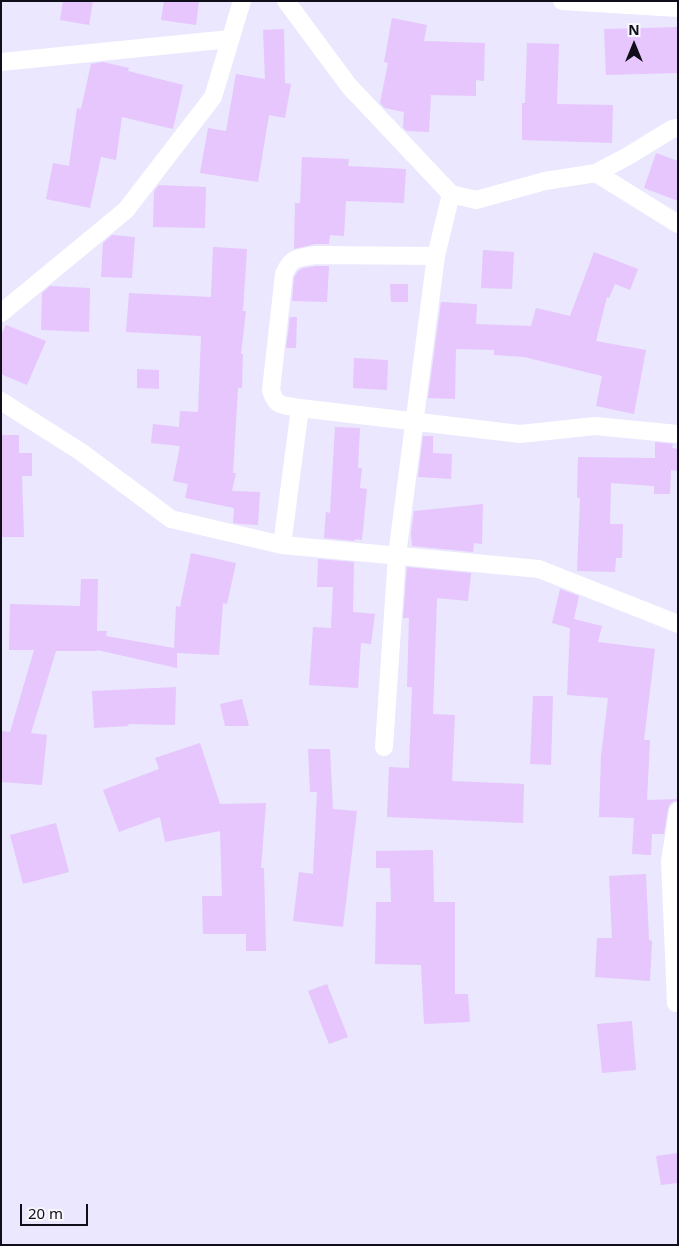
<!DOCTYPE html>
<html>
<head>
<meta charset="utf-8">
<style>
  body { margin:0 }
  #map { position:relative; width:679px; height:1246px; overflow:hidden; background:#eae7fe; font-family:"Noto Sans",sans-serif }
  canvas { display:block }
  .frame { position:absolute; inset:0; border:2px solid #100e1a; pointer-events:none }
  .north { position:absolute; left:609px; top:20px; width:50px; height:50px; -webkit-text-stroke:4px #f7f7fe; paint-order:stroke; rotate:0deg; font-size:14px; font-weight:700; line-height:20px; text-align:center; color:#100e1a }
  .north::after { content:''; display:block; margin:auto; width:18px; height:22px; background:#100e1a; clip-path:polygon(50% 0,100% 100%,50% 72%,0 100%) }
  .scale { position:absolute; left:20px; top:1204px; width:68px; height:22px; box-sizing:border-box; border:2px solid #100e1a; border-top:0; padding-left:6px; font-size:15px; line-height:18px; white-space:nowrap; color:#100e1a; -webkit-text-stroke:4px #f7f7fe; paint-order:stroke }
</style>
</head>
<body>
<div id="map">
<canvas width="679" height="1246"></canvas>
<div class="frame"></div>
<div class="north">N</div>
<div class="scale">20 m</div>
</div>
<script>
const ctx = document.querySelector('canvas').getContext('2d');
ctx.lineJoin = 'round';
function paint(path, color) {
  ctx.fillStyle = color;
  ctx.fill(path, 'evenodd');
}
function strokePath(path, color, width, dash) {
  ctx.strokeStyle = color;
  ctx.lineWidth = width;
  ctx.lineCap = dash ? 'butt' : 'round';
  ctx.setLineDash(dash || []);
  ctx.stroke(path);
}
const building = new Path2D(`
  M63 1H93L89 25 60 20Z
  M164 1H199L196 25 161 20Z
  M392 18 427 25 424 41 485 43 484 81 476 80V96L431 95 429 132 407 131 403 128 404 112 385 108 380 103 388 63 384 62Z
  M678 27V73L606 75 604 29Z
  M284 29 285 83 291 84 285 118 269 115 258 182 200 173 208 128 226 131 236 74 265 79 263 30Z
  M527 43 559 44 557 104 613 105 612 143 522 140V103H525Z
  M103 62 129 68 128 71 183 85 173 129 122 117 116 160 101 157 90 208 46 199 53 163 69 166 77 108 81 109 91 64Z
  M656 153 678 161V201L644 188Z
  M302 157 349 159 348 166 406 169 404 203 346 201 344 236 330 235 329 244H315L294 249 295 203H300Z
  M159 185 206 187 205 228 153 227 154 191Z
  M112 235 135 237 132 278 101 277 103 243Z
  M213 247 247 249 243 311H246L241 354H243L242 388H238L233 473H236L232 491 260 492 258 525 240 524 233 523 234 508 185 498 188 484 173 481 180 446 151 443 153 424 179 427 180 411 198 412 201 336 126 332 129 293 211 297Z
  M483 250 514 252 512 289 481 288Z
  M594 252 638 269 630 290 615 284 609 298 607 297 596 341 646 350 634 414 596 406 602 376 524 357 494 355V350L456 349 455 399 428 398 441 302 477 304 476 324 531 326 536 308 570 316Z
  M317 266H329L327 302 292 301 294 277 298 271 303 268Z
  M390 284H408V302H391Z
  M50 286 90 288 89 332 41 330 42 293Z
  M290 317H297L296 348H286Z
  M6 325 46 341 27 385 1 374V335Z
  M354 358 388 360 387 390 353 388Z
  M137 369 159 370V389L137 388Z
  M335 427 360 428 358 468H362L360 488 367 489 362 540 355 539V541L324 538 326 512 330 513Z
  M1 435H19V453H32V476H22L24 537H1Z
  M423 436H433V453L452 454 451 479 418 477Z
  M655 442 673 444 672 448 678 449V471L671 470 670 494H654V486L611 483 610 524H623L622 558H616L615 572 577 571 580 498H577L578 457 655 458Z
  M483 504 482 544 474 543 473 552 412 546 411 533 414 511Z
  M191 553 236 563 227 604 223 603 219 655 177 653V668L97 650V651H56L31 733 47 735 42 785 1 782V731L10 732 34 650H9L10 604 80 606 81 579H98L97 631H107L106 636 174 648 176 606 180 607Z
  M318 559 354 562 353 612 375 614 371 644 361 643 358 688 309 685 313 627 331 628 333 587H317Z
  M407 567 471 573 468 601 437 598 433 714 455 715 452 781 524 784 523 823 387 817 389 767 409 768 412 687H407L409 618H403Z
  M560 589 579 596 574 619 602 626 598 642 655 649 644 740H650L647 800 678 799V801H674L670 804 668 809 664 834H652L651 855 632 854 634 818 599 817 601 756 608 698 567 695 570 628 552 623Z
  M176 687 175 725 128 724 129 726 94 728 92 691Z
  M533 696H553L551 765 530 764Z
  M242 699 249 726H225L220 704Z
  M200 743 220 804 266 803 261 868H264L266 951H246V934H203L202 896H222L220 831 165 842 160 817 119 832 103 790 159 769 155 758Z
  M308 749H330L333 809 357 811 343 927 293 921 299 872 313 874 317 792H310Z
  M56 823 69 872 23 884 10 835Z
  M433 850 434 902H455V994H468L470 1022 424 1024 421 965 375 964 376 902H391L390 868H376V851Z
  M646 874 649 940 652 941 650 981 595 977 597 938H612L609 876Z
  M327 984 348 1037 329 1044 308 991Z
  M632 1021 636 1070 602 1073 597 1024Z
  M678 1153V1183L661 1185 656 1156Z`);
const minor = new Path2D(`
  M286 1 349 86 451 194 436 256 397 555 384 747
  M562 1 678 8
  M1 62 230 39
  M678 128 672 129 628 156 596 173 678 224
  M451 194 476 200 545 181 596 173
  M436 256 316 255C298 258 292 256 284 274L271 390C276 408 284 405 300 408L520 434 595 426 678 434
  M1 313 126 210 213 97 242 1
  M1 401 81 452 171 519 282 545
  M300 408 282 545 539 569 678 624
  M676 1003 670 861 678 811`);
paint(building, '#e6c6fd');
strokePath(minor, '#fff', 18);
</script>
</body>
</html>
